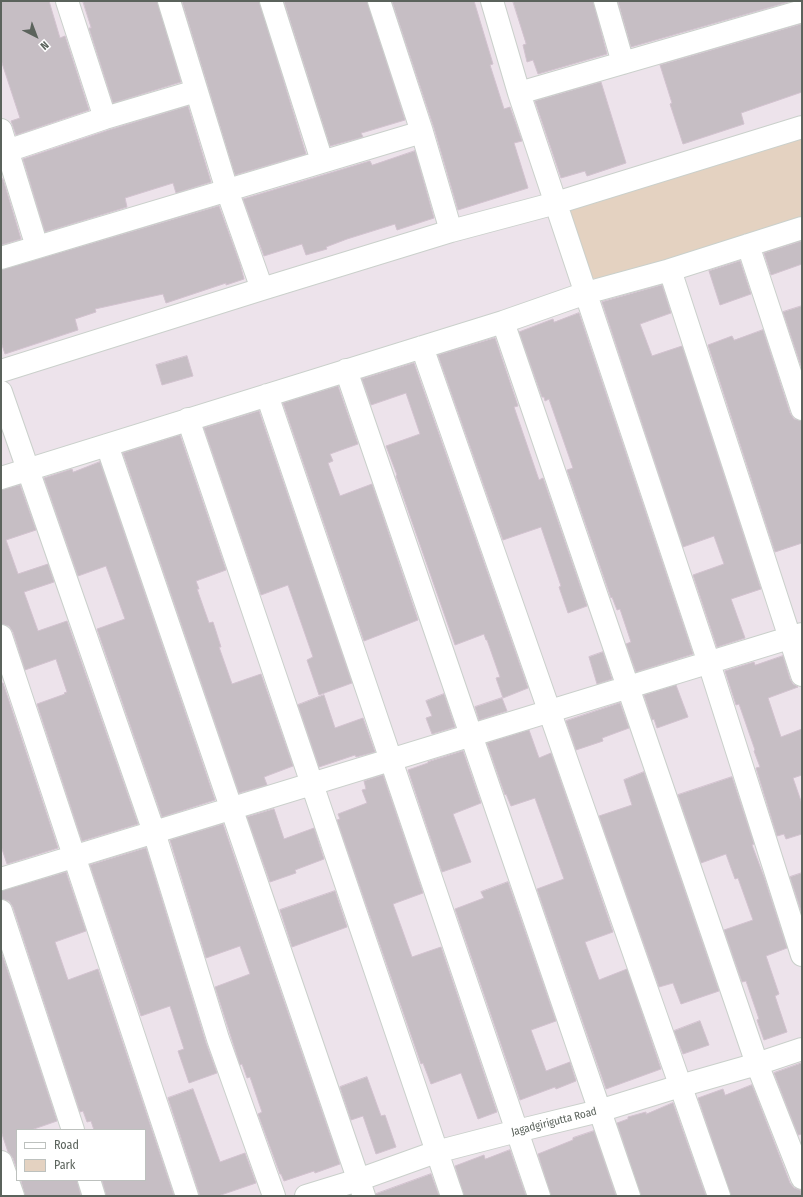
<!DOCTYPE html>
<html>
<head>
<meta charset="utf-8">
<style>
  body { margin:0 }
  #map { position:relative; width:803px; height:1197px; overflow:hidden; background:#ede3eb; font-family:"Fira Sans Condensed",sans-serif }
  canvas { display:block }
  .frame { position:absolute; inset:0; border:2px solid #5b635c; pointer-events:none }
  .legend { position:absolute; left:16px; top:1129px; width:130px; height:52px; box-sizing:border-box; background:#fff; border:1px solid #bdc1be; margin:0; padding:5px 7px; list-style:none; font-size:12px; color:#5b635c }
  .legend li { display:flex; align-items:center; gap:8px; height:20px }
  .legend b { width:20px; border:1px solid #bdc1be }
  .north { position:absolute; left:16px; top:16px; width:40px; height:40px; -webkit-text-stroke:3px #fff; paint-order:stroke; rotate:138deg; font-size:11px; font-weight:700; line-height:16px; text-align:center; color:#5b635c }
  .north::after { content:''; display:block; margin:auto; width:14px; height:18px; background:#5b635c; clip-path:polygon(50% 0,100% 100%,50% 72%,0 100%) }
</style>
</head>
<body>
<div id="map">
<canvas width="803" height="1197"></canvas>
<div class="frame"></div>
<ul class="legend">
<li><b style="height:5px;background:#fff"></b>Road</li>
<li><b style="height:11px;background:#e4d2c1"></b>Park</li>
</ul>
<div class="north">N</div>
</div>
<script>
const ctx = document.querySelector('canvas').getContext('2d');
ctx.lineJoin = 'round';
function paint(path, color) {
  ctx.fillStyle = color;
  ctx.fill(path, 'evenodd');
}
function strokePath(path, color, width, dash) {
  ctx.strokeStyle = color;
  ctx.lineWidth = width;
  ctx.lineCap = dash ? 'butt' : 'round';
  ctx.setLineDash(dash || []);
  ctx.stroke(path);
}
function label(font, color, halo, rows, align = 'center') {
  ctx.font = font + ' "Fira Sans Condensed",sans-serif';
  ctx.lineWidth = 3;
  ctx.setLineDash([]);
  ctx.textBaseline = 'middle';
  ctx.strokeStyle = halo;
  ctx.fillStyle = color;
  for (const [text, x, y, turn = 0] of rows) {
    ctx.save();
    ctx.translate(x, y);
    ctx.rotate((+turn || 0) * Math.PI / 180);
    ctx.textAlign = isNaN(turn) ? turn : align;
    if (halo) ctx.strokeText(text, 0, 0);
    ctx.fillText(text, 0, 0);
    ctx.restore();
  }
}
const green = new Path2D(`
  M802 137V222L605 283 586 275 563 209Z`);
const building = new Path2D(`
  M1 1H49L60 38 65 36 89 110 16 135 11 121 20 118 1 60Z
  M83 1H157L181 82 113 103 89 28H91Z
  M182 1H259L306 154 235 175Z
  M284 1H367L405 120 365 132 361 133 363 137 330 146Z
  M392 1H474L493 64 490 65 504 109 510 107 522 141 514 143 528 188 458 210 434 128Z
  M513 1H593L607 54 538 74 533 60 527 62 523 45 526 44Z
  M618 1H792L631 47Z
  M802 24V92L741 113 744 124 683 144 670 104 672 103 660 65Z
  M601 82 626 163 587 176 585 171 561 178 535 101Z
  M188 106 211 182 176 193 173 183 125 198 127 207 45 232 23 159 109 130Z
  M415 151 434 218 397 230 395 224 347 239 326 247 327 249 306 255 302 244 264 256 243 199 370 161 372 165Z
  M3 179 21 239 1 245V180Z
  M219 206 240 264 244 279 226 285V283L166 303 163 294 95 309 96 312 75 319 78 330 5 354 1 342V270Z
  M802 241V264L771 275 764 253Z
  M740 261 751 294 720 305 709 271Z
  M662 285 671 313 640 324 652 356 682 346 761 589 731 599 745 638 717 647 693 575 724 564 714 536 683 547 602 302Z
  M802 306V369L783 312Z
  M579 313 693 654 636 672 626 644 631 642 620 609 617 610 612 597 611 598 567 470 573 468 549 399 545 401 544 397H542L519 332 553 319 554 322Z
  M763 330 790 413 794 419 802 421V543L775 552 708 345 732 336 734 340Z
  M495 338 518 406 514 407 539 480 543 478 587 606 568 613 559 587 561 586 541 527 503 540 438 355Z
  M187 356 193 376 162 385 156 365Z
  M414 363 528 688 503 698 496 678 500 677 487 640H486L484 634 455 645 396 476 397 475 386 446 420 434 406 393 371 405 362 379Z
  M338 386 358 444 330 454 333 461 328 463 340 496 372 484 418 620 364 641 283 403Z
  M259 411 352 683 319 695 307 660 313 657 288 585 261 595 204 428Z
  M180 435 226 570 196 581 199 589H197L209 623 213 622 221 647H219L232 684 261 674 293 766 264 777 267 785 239 793 123 453Z
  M100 462 215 800 162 817 97 629 125 619 106 566 78 576 44 478 72 469 73 472Z
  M20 485 36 530 6 540 18 574 48 564 54 582 24 592 38 631 67 621 138 824 82 841 37 704 65 694 64 693 67 692 56 659 25 670 13 632 9 626 1 624V490Z
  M603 652 612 679 597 684 589 657Z
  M783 656 790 679 793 684 798 687 768 698 781 737 802 729V775L793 778 802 804V834L786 839 784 834 777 836 756 768 760 767 754 751 755 750 739 704 736 705 725 671 754 662 755 665Z
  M1 683H3L58 848 7 864 1 846Z
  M676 685 688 717 657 728 654 719 652 720 644 695Z
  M444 694 455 727 432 734 426 718 432 716 426 701Z
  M324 695 335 728 363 718 375 752 356 757 355 755 319 767 298 705Z
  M502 698 507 711 479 720 475 707Z
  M620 703 629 728 602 738 603 741 576 750 566 721Z
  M529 730 539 758 551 753 613 932 585 942 599 980 627 969 661 1069 606 1089 537 889 564 879 535 798 511 806 506 794 505 795 487 743Z
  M463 751 481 803 453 814 471 862 442 872 408 770 428 763V762Z
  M644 772 719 991 681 1004 673 983 659 987 599 816 632 805 624 780Z
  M383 775 423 893 393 904 412 957 441 947 497 1112 478 1119 461 1073 431 1084 423 1063 421 1064 337 820 340 819 338 814 367 803 362 790 366 789 364 781Z
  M732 777 754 844 752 845 764 877 787 948 766 956 779 994 775 996 787 1032 764 1040 757 1020 759 1019 746 981 742 982 724 930 753 920 738 878 735 879 726 854 701 863 678 795Z
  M274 809 284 839 314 828 324 859 295 870 296 873 270 882 247 817Z
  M223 824 340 1164 315 1173 314 1171 284 1181 281 1174H280L258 1114 262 1112 250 1077 247 1078 242 1064 240 1065 215 987 250 974 240 946 206 958 170 840Z
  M146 848 206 1043 217 1073 189 1083 178 1051 184 1049 170 1006 141 1016 90 865Z
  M66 872 86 931 55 942 68 980 98 969 174 1196H106L102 1180H145V1130H94L91 1121 87 1122 83 1111 80 1112 13 907 9 901 1 899V891Z
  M802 873V914L790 877Z
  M508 882 556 1021 531 1030 546 1071 570 1062 576 1081 556 1089 555 1087 520 1100 455 909 484 898 481 892Z
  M335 891 347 927 292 947 280 910Z
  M1 951 57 1121 31 1130H17V1170L13 1158 8 1152 1 1131Z
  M700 1021 709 1045 683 1054 674 1031Z
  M802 1063V1134L798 1135 774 1073Z
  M367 1077 381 1116 385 1115 396 1147 376 1154 363 1116 351 1120 340 1087Z
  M752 1085 790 1183 794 1188 800 1190 802 1196H731L698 1098 723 1089 725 1095Z
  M193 1089 220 1162 245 1153 256 1183 218 1196H200L168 1098Z
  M673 1103 706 1196H641L617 1123 628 1119V1117L646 1112V1114Z
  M594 1131 616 1196H551L538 1154 573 1140V1138Z
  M510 1150 526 1196H464L455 1166 484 1155 485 1159Z
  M431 1174 439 1196H376V1194Z
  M21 1180H77L81 1196H25Z`);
const minor = new Path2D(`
  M67 1 105 118
  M169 1 227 190 262 289
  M271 1 322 161
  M379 1 422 132 451 231
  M492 1 519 93 709 663 802 955
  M605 1 623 63
  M519 93 802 11
  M1 130 37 247
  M7 151 105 118 196 91
  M748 245 802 409
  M1 258 422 132
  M670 270 802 675
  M503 322 757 1064 802 1178
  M422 347 719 1196
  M346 370 629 1196
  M1 371 262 289 451 231 556 203 802 127
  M1 392 154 832 218 1039 274 1196
  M267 395 539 1196
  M188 419 452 1196
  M107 445 364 1196
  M1 478 503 322 586 293 670 270 802 228
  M1 636 187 1196
  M1 879 802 634
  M1 911 73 1130
  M1 1162 13 1196
  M89 1180 94 1196
  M306 1196 358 1180 436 1152 517 1131 599 1111 680 1086 757 1064 802 1049`);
const streetNames = [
  ["Jagadgirigutta Road",554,1122,-14]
];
paint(green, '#e4d2c1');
paint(building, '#c6bec4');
strokePath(building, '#d2c2cf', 1);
strokePath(minor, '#cad0cb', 24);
strokePath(minor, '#fff', 22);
label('11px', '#5b635c', '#fff', streetNames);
</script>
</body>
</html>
